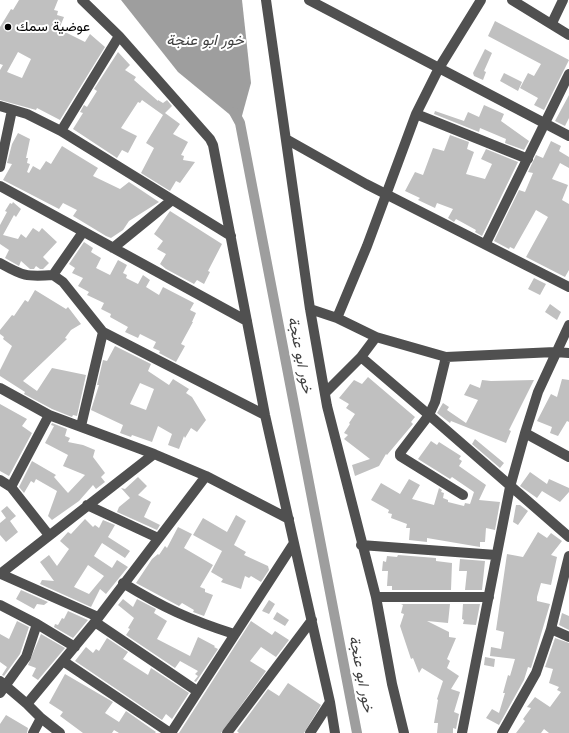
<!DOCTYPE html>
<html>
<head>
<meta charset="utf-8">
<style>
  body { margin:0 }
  canvas { display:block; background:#fff }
</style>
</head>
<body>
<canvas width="569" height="733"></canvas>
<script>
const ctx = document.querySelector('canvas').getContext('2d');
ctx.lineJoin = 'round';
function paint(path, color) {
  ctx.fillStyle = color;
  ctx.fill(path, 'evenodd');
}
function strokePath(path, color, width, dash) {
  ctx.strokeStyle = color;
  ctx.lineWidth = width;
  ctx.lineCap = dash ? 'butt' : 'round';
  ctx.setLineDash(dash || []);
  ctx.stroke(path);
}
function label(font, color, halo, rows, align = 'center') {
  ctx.font = font + ' "Work Sans",Vazirmatn,sans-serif';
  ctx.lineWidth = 4;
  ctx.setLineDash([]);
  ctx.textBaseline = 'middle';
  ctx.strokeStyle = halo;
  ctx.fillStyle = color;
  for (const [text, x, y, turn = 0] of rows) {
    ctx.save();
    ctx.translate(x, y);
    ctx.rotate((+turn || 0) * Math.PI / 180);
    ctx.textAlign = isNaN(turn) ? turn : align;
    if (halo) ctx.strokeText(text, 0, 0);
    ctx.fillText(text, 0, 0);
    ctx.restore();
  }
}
const water = new Path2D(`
  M121 0H242L251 83 240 123 178 72Z`);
const canal = new Path2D(`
  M234 112 240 123 357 733`);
const building = new Path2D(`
  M19 0H58L54 10 58 11 57 15 64 17 59 29 85 42 90 34 105 47 60 120 37 108 36 110 0 100V70L3 65 0 64V27L11 9 13 10ZM18 52 31 59 22 78 7 72Z
  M495 21 569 60 544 110 534 105 538 98 520 88 528 73 534 76 541 64 488 36Z
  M485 49 492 53 484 71 486 72 483 80 474 76 473 73Z
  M118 52 130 65 125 70 136 77 134 80 158 101V100L163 103 167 100 172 106 165 113 180 124 173 134 188 142 181 155 184 156 183 160 195 162 180 183 176 181 170 191 141 173 154 148 146 143 163 115 142 100 140 103 138 102 121 128 137 136 128 153 122 150 117 158 73 129 83 113 80 112 84 105 87 107 97 91 94 89Z
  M504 73 522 82 518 91 500 81Z
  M569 95V118L565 126 555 121Z
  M484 105 504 114 501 121 529 141 524 150 505 143 506 139 480 128 479 132 434 114 435 111 464 121 468 112 479 117Z
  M18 133 30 139 26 158H28L27 163 30 164 27 172 29 173 33 166 40 170 46 161 51 164 62 146 98 168 93 176 120 189 129 182 159 202 129 221 123 230 111 238 106 236 73 216 77 210 63 203 59 209 3 180 12 164 7 163 12 144Z
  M450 135 469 142 467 149 474 152 466 174 485 179 492 164 481 159 486 149 518 162 482 236 475 232 476 230 456 219 454 222 448 218 453 209 437 203 435 208 418 200 420 198 405 191 415 172 423 175 433 148 444 151Z
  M551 141 561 146 559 151 569 157V168L560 163 552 179 568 185 562 200 569 204V270L565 277 526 257 548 217 536 210 514 249 510 247 509 249 494 241 519 190 525 192 533 173 528 172 536 155 543 158Z
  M13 202 21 209 16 217 14 215 3 235 18 239 21 234 26 238 33 228 39 232 42 228 57 242 43 257 49 263 43 269H40L36 266 34 269H30L21 261 19 266 5 258 9 250 0 244V225L7 212 5 211 10 203 12 204Z
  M170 211 222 244 208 271 210 272 204 284 197 280 194 284 166 269 160 264 166 254 157 249 163 241 154 234Z
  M84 242 93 248 91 252 101 258 96 268 110 275 118 260 127 265 123 273 127 275 126 278 138 284 143 275 150 280 146 287 159 295 163 287 194 303 190 310 196 313 192 322H193L181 344 185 346 176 362 159 353 160 351 153 348 156 342 140 334 138 338 125 332 128 327 110 317 111 314 101 309 104 303 87 295 89 292 78 286 83 278 72 273 75 268 69 264Z
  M534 278 546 284 540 295 528 289Z
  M35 290 66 309 68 307 81 324 71 330 65 338 67 339 23 381 37 391 52 368 86 375 77 416 73 415 72 417 52 409 24 394 25 392 0 376V370L12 346 3 339 4 337 0 334V330L12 315 14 316 25 300 28 302Z
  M550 304 561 312 557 320 545 312Z
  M115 346 151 364 148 371 169 385 173 379 189 389 186 393 192 397 206 420 197 432 191 428 185 438 184 436 179 449 168 445 172 434 158 426 152 442 132 435 131 437 120 433 123 425 91 410 99 385H97L103 360 107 361ZM140 383 154 389 146 410 130 404Z
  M368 377 415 417 411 422 413 424 387 455 386 454 379 466 355 476 352 465 370 459 344 439 348 435 344 433 350 424 349 423 355 414 346 408 349 404 339 398 354 380 362 384Z
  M562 379 569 380V422L567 421 558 436 550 433 552 427 537 421 551 394 557 397Z
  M482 380 491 381 534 380 509 430 511 431 506 443 451 421 450 423 437 413 443 403 449 407 447 410 466 423 478 400 464 395 470 384 480 388Z
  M0 404 27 419 22 426 32 433 9 476 0 471Z
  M52 423 67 429 65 436 70 438 68 442 83 445 95 450 93 457 105 473 101 477 105 482 96 489 93 485 79 501 52 520 48 516 57 491 36 479 34 483 31 481 24 493 19 487 32 461 56 475 54 477 68 493 85 475 63 466 68 455 45 443 54 426 51 425Z
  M475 439 504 463 500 468 472 444Z
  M431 441 437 445 439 442 461 456 459 459 462 461 459 466 486 485 479 500 500 502 495 530 486 528 485 542H480V547L427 538V542L409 540 410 528H406L407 524 391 518 392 514 388 513 389 510 371 500 381 483 400 494 409 479 420 485 412 499 434 505 439 488 442 490 441 492 444 493 443 498 448 500V502L464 506 465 503 470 504 474 492 452 477 450 479 418 459Z
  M530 472 547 484 549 479 569 488V492L560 502 542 491 537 498 520 486Z
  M138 477 147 486 138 495 151 502 144 517 160 525 157 530 117 512 119 507 130 498 121 488 125 489Z
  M516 505H520L528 511 518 525 513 522Z
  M7 506 16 516 10 521 18 532 6 542 0 535V523L6 518 1 511Z
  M236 515 246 521 234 545 246 552 244 555 268 566 269 570 261 582 251 576 249 578 245 576 241 589 221 582 223 579 211 572 222 551 193 535 203 518 227 532Z
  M85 519 93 527 95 525 99 528 103 520 115 525 108 537 130 551 125 558 102 543 94 556 112 568 117 560 128 567 106 594 100 589 91 607 40 584 42 580 54 581 40 562 49 555 57 566 69 549 60 541 68 532 71 534ZM88 565 104 576 89 594 74 587Z
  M178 527 192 534 184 548 213 565 200 587 205 589V592L213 595 204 616 193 612 194 610 182 603 179 606 136 583 152 559 158 554 159 555 165 546 167 548Z
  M538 532 547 538 551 533 562 541 551 555 557 557 551 585 541 583 537 597V601L550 604 531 668 528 667 524 680 499 725 486 718 492 709 499 713 505 693H503L508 675 510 676 515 659 490 656 491 647 501 649 504 632 496 630 507 554 523 557Z
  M398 555 436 558V561L452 563 451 590H392V586H387L388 571H382L383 561 386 562 387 556 397 557Z
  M460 559 485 561 482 590H465L467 571H459Z
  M21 590 48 602 44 605 37 604 34 609 16 599Z
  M123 599 133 607 137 599 156 609 154 613 167 621 157 639 190 656 198 637 215 646 214 647 218 649 196 682 194 681 198 676 195 674 198 671 180 661 175 668 126 635 130 629 128 628 134 618 118 605Z
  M269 600 275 604 269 614 262 611Z
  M401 604H450L448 623 427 621 449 632V637L456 638 447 659 450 661 447 668 459 676 451 689 460 692 454 712 459 714 456 729 453 728V733H437L438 723H434L438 700 437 699 443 681 422 668 419 673 413 658 411 659 400 626 404 614 401 613 403 605Z
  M463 604H480L476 625 463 624 464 620 462 619Z
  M68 611 88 620 73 638 54 627 55 624 58 625 62 618 64 619Z
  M277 612 289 620 285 626 273 619Z
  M562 613 569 616V630L559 625Z
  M17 621 29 627 20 654 4 676 2 675 7 667 0 662V634L9 639Z
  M251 621 272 635 275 631 289 640 276 657 261 647 250 661 266 671 221 733H179Z
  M41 634 65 648 38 680 32 676 36 668 28 665Z
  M107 638 128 652 123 659 148 675 151 668 189 693 172 719 166 714 162 720 75 661 86 647 93 653 96 649 99 651Z
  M555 638 569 643V733H549L544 729 541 733H516L525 721 523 719 531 708 527 707 535 697 550 707 561 692 557 690 559 687 549 683 553 669 545 667Z
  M485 657 495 659 494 667 484 665Z
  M65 674 113 702 105 713 119 722 126 711 156 732 155 733H119L114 730 112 733H83L60 716 63 712 49 703Z
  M288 683 321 705 304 733H239L237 731 268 689 279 696Z
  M6 715 28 728 27 733H0V724Z`);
const minor = new Path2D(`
  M82 0 119 36 210 139 213 145 265 415 330 702 335 733
  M266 0 310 309 327 406 376 597 392 684 404 733
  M309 0 569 136
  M512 0 569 35
  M552 23 563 0
  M0 106 27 114 61 131 231 236
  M416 114 528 159
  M61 131 119 36
  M286 139 366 184 569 287
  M0 167 12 110
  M0 186 247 321
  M486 243 569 74
  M113 248 172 200
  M0 263C23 276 26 277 53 275L63 282 103 332 265 415
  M53 275 83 232
  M310 309 337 318 376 337 446 357
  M337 318 367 246 416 114 439 68 481 0
  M569 353 555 352 446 357 435 402 429 415 569 537
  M361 357 376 337
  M0 388 49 415 154 454 206 476 289 519
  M325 393 361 357 429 415 400 453V456L463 495
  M81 426 103 332
  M525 433 538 392 569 325
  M0 480 11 487 48 534
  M11 487 49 415
  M87 505 158 538
  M361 545 496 555
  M569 556 551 629 569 637
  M0 574 154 454
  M1 574 98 617
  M123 583C162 607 190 620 234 634
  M376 597H489
  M0 605 37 624 75 647
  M95 622 197 691
  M63 661 170 733
  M0 681 27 704 95 622 206 476
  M0 693 26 657 37 624
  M27 704 41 718 33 733
  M41 718 60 733
  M171 733 294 543
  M227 733 312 620
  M310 733 330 702
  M462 733 510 487 525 433 569 457
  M502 733 536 673 551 629`);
const markers = [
  [8,27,4,"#000"]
];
const poiNames = [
  ["عوضية سمك",16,27]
];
const waterNames = [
  ["خور ابو عنجة",205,41],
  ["خور ابو عنجة",300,355,79],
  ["خور ابو عنجة",361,674,79]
];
paint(water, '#9e9e9e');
strokePath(canal, '#9e9e9e', 10);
paint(building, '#c0c0c0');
strokePath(minor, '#505050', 10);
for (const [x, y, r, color] of markers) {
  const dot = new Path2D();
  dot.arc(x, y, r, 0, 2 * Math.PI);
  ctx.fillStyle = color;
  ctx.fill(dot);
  strokePath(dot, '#fff', 1.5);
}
label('14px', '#000', '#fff', poiNames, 'left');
label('italic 15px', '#3f3f3f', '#fff', waterNames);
</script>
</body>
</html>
